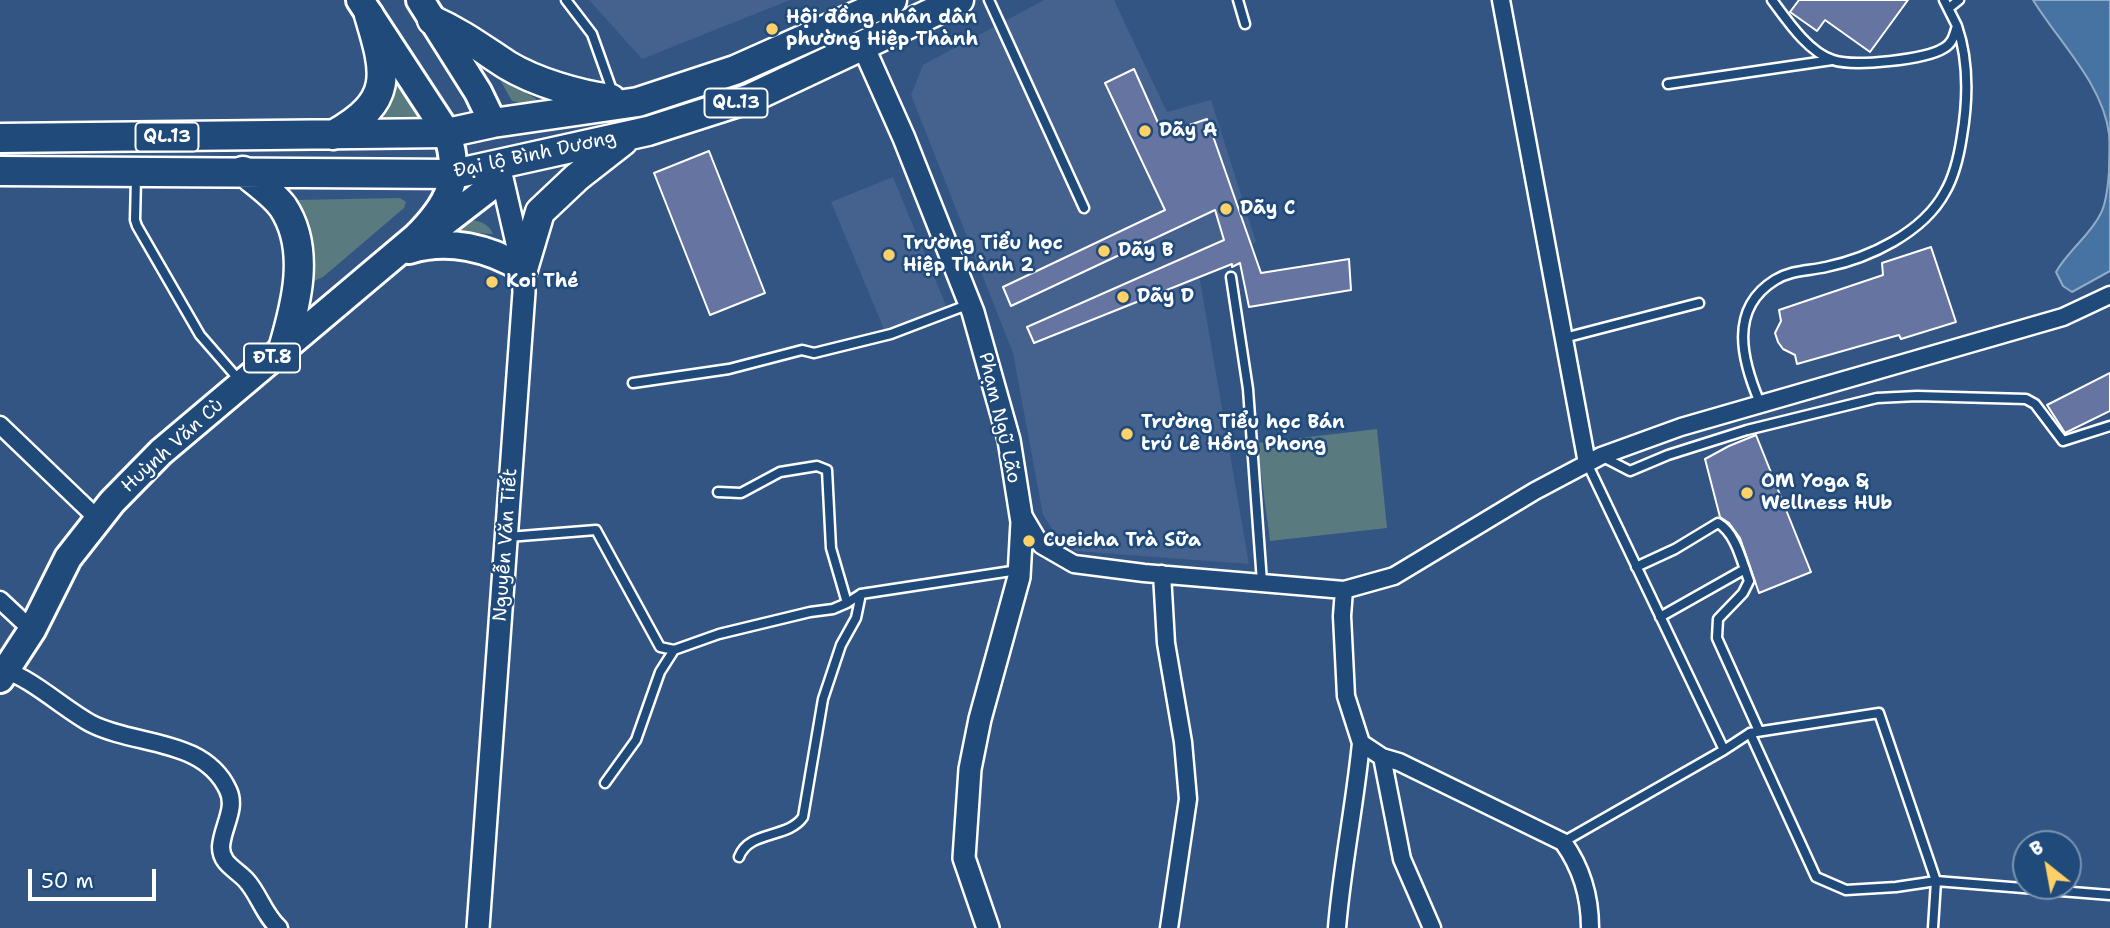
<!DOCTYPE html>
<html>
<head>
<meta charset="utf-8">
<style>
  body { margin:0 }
  #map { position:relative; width:2110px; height:928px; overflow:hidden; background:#325584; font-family:"Shantell Sans",sans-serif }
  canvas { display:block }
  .north { position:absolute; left:2012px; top:830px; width:70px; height:70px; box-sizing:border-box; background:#1f4a7a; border:2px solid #7992af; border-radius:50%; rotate:329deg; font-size:19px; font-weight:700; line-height:28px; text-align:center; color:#fff }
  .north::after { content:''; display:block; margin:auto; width:24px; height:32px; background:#ffd166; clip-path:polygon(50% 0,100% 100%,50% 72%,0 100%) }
  .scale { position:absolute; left:28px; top:869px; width:128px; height:32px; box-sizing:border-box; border:4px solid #fff; border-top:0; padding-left:9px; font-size:21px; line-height:24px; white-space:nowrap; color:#fff; -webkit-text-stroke:5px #1f4a7a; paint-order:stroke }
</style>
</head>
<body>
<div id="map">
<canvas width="2110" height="928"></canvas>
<div class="north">B</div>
<div class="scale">50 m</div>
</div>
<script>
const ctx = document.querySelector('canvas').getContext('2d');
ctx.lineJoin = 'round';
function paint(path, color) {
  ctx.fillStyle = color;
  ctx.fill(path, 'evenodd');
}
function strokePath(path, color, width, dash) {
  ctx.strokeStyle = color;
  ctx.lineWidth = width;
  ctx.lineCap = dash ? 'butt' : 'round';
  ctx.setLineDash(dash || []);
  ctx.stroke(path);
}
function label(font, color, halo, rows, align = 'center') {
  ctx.font = font + ' "Shantell Sans",sans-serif';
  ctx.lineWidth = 5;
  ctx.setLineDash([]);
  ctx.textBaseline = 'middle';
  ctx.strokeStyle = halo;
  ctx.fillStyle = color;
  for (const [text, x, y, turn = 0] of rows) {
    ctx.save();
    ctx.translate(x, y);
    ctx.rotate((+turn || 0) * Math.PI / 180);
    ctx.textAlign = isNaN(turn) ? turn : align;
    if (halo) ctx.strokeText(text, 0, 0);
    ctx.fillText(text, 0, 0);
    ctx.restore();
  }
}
const built = new Path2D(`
  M589 0H790L642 59Z
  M1044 0H1114L1167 112 1211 100 1256 242 1198 269 1249 564 1075 551 1058 538 1043 515 1013 353 911 95 923 65Z
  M893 177 947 308 886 334 831 202Z`);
const green = new Path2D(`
  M396 77 417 112 419 118 414 120 375 121Z
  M499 78 535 98 536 100 524 104 512 101Z
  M400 198 406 202 404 208 323 277 314 281 309 279 294 200Z
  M469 220C479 220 489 224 493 234L452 232Z
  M1377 429 1387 528 1270 541 1257 443Z`);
const water = new Path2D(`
  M2033 0H2110V271L2072 292 2063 286 2056 272C2069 249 2090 236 2101 213 2107 201 2108 184 2109 171 2109 159 2110 146 2109 134 2103 84 2058 41 2033 0Z`);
const building = new Path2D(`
  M1799 0H1908L1870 52 1825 20 1817 31 1790 12Z
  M1134 69 1163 134 1207 119 1261 273 1349 259 1351 290 1249 307 1240 263 1232 267V264L1034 343 1027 327 1224 240 1215 210 1011 306 1003 287 1165 210 1105 83Z
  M709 151 765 293 710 315 654 173Z
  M1931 247 1956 322 1901 339 1899 335 1797 364 1795 355 1783 349 1778 342 1775 333 1781 321 1779 310 1883 275 1882 263Z
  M2110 373V411L2065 433 2047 405Z
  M1756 435 1811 572 1759 593 1740 538 1729 523 1720 517 1705 459 1729 446Z`);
const service = new Path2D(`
  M566 0 592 34 613 93
  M989 0 1084 208
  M1238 0 1245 24
  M1772 0C1787 20 1808 52 1833 60 1854 67 1925 60 1944 48 1953 43 1954 35 1957 26L1944 0
  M1949 8 1959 0
  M1668 84 1832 60
  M136 178 135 220 137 226 200 335 240 381
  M1231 277 1248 389 1262 582
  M1564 338 1699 303
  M633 383 729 369 802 350 814 353 891 334 967 305
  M1760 403C1742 361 1728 309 1775 280 1791 270 1808 271 1826 267 1869 258 1923 233 1945 192 1955 175 1959 156 1962 136 1968 100 1969 61 1957 26
  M1603 457 1630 471 1668 455 1747 430 1877 398 1917 396 2026 399 2035 404 2063 441 2110 426
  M1587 463 1724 750 1750 733 1879 713 1936 881 1896 887 1846 890 1816 877 1750 733
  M718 492 741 493 780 472 817 466 827 470 831 548 847 603 861 594 1018 570
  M508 537 596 530 660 647 674 650 719 634 810 612 833 609 847 603
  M1636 567 1675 549 1718 523C1736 533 1742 563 1749 581L1743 593 1718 619 1717 638 1759 731
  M1660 617 1745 569
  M605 783 636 740 660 672 674 650
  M1563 842 1724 750
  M739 857C749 830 788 839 803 817L823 699 841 645 856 618 861 594
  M1933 928 1936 881 2110 895`);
const minor = new Path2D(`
  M1501 0 1587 463
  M0 425 98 519
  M1022 513 1041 545 1074 564 1144 573 1344 590 1342 616 1346 696 1361 743 1382 757 1399 762 1563 842C1581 867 1590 897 1590 928
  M1162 574 1166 643 1183 742 1188 799 1169 928
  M1344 590 1394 576 1535 491 1601 456 1681 427 2063 317 2110 295
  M0 600 32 630
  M6 671C31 678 67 711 92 724 136 746 204 738 228 790 237 809 222 827 221 847 221 864 236 869 246 880 259 894 264 915 279 928
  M1382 757 1402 859 1432 928
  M1337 928C1342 866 1355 805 1361 743`);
const tertiary = new Path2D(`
  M863 46 904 138 973 312 1009 440 1022 522 1019 577 980 719 970 769 964 858 988 928
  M478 928 524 292 523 269 499 165`);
const primary = new Path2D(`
  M420 0 478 92 493 123
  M432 232 489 188 497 178 499 165
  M409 250C448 238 490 248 523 269
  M0 679 32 630 68 558 112 502 161 452 416 237C449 204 462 179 447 133L360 0`);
const trunk = new Path2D(`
  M432 20C461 33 481 48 507 65 535 82 579 95 611 99
  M333 135C394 101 387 75 369 15
  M0 138 447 133 493 123 638 102 735 70 892 0
  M0 171 454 174 648 131 751 98 959 0
  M243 171C256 182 273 193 283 207 311 249 296 305 283 349
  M523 269 540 212 577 177 623 141`);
const markers = [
  [772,29,7,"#ffd166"],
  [1145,131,7,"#ffd166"],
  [1226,209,7,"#ffd166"],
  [1104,251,7,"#ffd166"],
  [889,255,7,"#ffd166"],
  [492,282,7,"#ffd166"],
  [1123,297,7,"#ffd166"],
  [1127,434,7,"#ffd166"],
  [1747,493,7,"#ffd166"],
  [1029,541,7,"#ffd166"]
];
const shields = [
  [736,103,63],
  [167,137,63],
  [272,358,56]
];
const shieldNames = [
  ["QL.13",736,103],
  ["QL.13",167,137],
  ["ĐT.8",272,358]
];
const poiNames = [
  ["Hội đồng nhân dân",786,18],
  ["phường Hiệp Thành",786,40],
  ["Dãy A",1159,131],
  ["Dãy C",1240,209],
  ["Trường Tiểu học",903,244],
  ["Hiệp Thành 2",903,266],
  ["Dãy B",1118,251],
  ["Koi Thé",506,282],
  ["Dãy D",1137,297],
  ["Trường Tiểu học Bán",1141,423],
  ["trú Lê Hồng Phong",1141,445],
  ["OM Yoga &",1761,482],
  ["Wellness HUb",1761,504],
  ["Cueicha Trà Sữa",1043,541]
];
const streetNames = [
  ["Đại lộ Bình Dương",535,155,-12],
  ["Phạm Ngũ Lão",999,418,77],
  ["Huỳnh Văn Cù",173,446,-42],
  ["Nguyễn Văn Tiết",506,545,-86]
];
paint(built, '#45618e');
paint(green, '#597a7e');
paint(water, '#4773a2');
strokePath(water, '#91abc7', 2);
paint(building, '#6574a0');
strokePath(building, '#fff', 2);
strokePath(service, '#fff', 13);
strokePath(minor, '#fff', 21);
strokePath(tertiary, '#fff', 26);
strokePath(primary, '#fff', 32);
strokePath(trunk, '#fff', 33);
strokePath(service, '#1f4a7a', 8);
strokePath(minor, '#1f4a7a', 16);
strokePath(tertiary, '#1f4a7a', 21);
strokePath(primary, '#1f4a7a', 26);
strokePath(trunk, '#1f4a7a', 28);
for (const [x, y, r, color] of markers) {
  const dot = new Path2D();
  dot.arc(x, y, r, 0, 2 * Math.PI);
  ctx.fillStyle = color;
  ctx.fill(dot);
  strokePath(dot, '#1f4a7a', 2.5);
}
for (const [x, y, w] of shields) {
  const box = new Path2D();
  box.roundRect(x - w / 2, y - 14.5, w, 29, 5);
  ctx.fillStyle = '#1f4a7a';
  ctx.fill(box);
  strokePath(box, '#fff', 2);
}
label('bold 18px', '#fff', null, shieldNames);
label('bold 19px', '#fff', '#1f4a7a', poiNames, 'left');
label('19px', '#fff', '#1f4a7a', streetNames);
</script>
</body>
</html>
